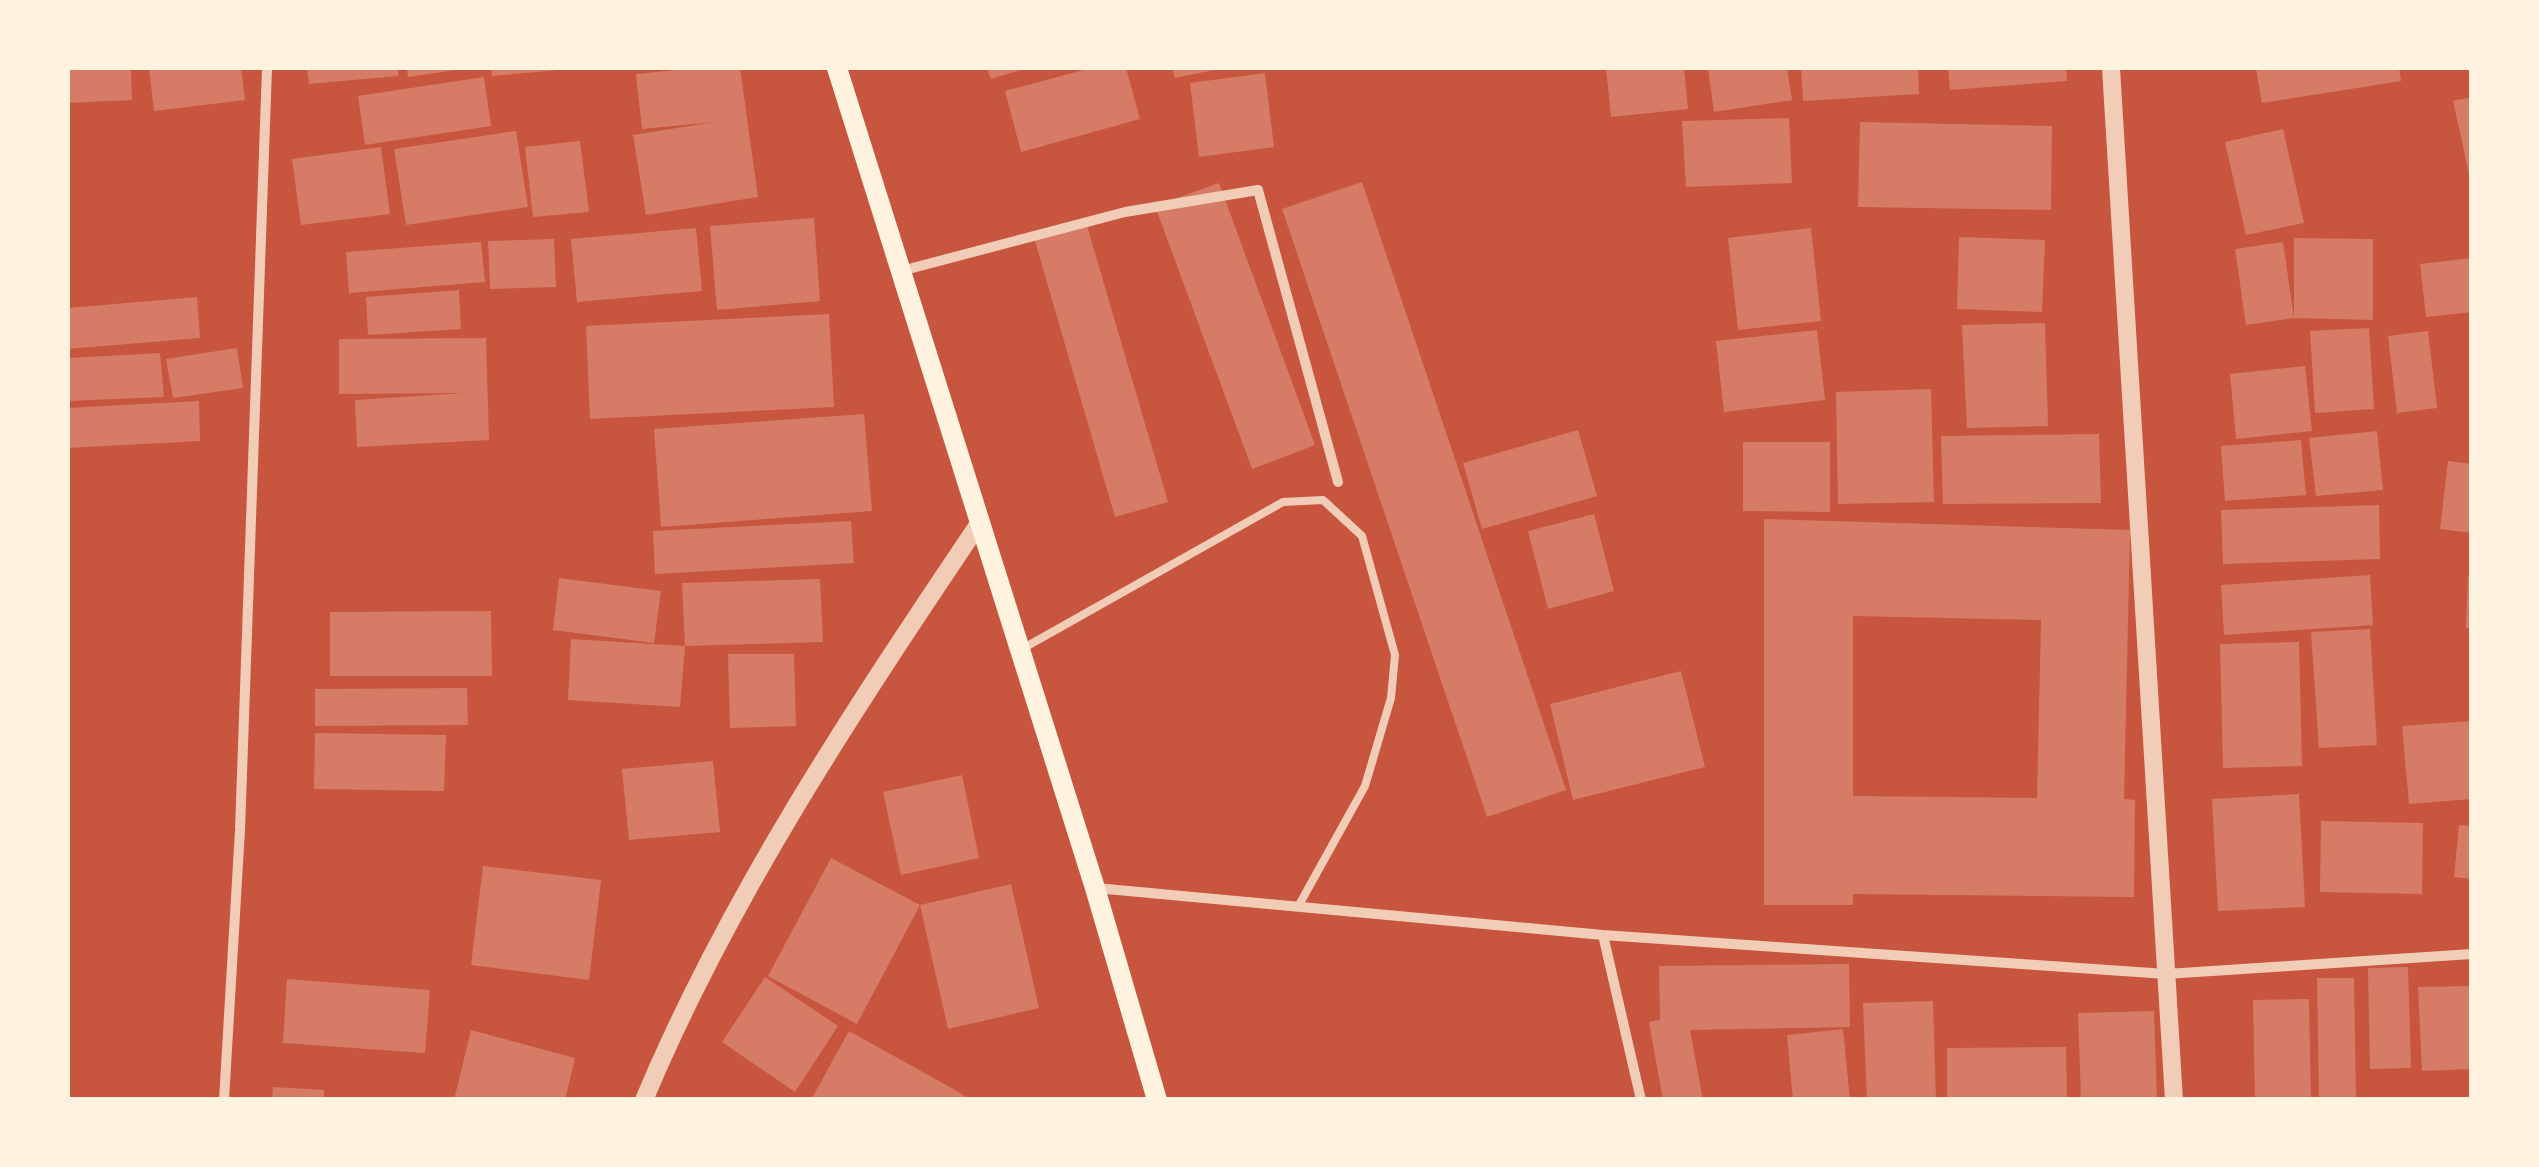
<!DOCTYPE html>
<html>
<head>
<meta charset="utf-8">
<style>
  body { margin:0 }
  #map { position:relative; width:2539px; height:1167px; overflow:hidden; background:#c8553d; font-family:"IBM Plex Sans",sans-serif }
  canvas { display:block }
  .frame { position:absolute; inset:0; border:70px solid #fff3e0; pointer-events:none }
</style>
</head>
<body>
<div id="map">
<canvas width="2539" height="1167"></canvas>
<div class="frame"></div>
</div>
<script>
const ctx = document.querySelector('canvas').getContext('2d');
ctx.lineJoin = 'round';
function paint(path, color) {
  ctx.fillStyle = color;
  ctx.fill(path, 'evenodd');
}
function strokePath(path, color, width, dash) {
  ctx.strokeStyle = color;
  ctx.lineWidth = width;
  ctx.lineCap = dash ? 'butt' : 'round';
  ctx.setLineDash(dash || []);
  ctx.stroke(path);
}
const building = new Path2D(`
  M68 68H131L132 100 68 103Z
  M149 68H241L245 100 154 111Z
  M307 68H398V76L309 84Z
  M407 68H456V70L408 77Z
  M491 68H559V70L492 76Z
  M697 68H740L758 197 646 215 633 135 714 122 642 129 636 74Z
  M987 68H1027L991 79Z
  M1091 68H1126L1140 119 1021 152 1005 91Z
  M1172 68H1219V69L1175 78Z
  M1606 68H1684L1688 109 1611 117Z
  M1708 68H1787L1792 100 1714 112Z
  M1801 68H1918L1919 94 1803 101Z
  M1948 68H2066L2067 81 1950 90Z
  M2256 68H2399L2401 81 2262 103Z
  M1265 73 1274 147 1199 157 1190 83Z
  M484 77 491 126 365 145 358 96Z
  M2472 97V178H2470L2453 101Z
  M1789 118 1792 183 1686 187 1682 121Z
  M1860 122 2052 126 2051 210 1858 207Z
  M2283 129 2304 223 2246 235 2225 142Z
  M516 131 528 207 406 225 394 149Z
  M580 141 589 212 533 217 525 147Z
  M381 147 390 214 301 225 292 159Z
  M1362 182 1566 790 1487 817 1282 209Z
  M1219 183 1315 445 1252 469 1155 206Z
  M814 218 820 301 717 310 710 226Z
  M1085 219 1168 502 1115 517 1033 234Z
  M696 228 702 291 577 302 571 239Z
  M1811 228 1821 321 1738 330 1728 238Z
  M1959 237 2045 240 2042 312 1957 309Z
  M2294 238 2373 239V320L2294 318Z
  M554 239 556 287 490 289 488 241Z
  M481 242 485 282 349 293 346 252Z
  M2283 242 2294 318 2246 325 2235 249Z
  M2472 258V312L2426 317 2420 264Z
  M459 290 461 329 368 335 366 297Z
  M197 297 200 338 68 349V308Z
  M829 314 834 407 590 419 586 326Z
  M2045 323 2048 426 1967 428 1962 325Z
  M2369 328 2374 409 2315 413 2310 331Z
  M1817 330 1825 400 1724 412 1716 341Z
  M2428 331 2437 408 2397 413 2388 336Z
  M486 338 489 440 357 447 355 400 464 393 339 394V339Z
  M237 348 243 388 173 398 166 359Z
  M160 353 164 397 68 401V358Z
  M2305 366 2312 431 2236 439 2230 374Z
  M1931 389 1934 502 1838 504 1836 392Z
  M199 401 200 441 68 448V408Z
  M864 414 872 511 661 527 654 429Z
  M1578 430 1597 496 1482 529 1463 463Z
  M2377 431 2383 490 2316 496 2309 438Z
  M2099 434 2101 503 1943 504 1941 436Z
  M2301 440 2306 495 2225 501 2221 446Z
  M1743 442H1830V512L1743 511Z
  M2448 461 2472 464V533L2440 529Z
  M2379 505 2380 559 2223 564 2221 510Z
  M1594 514 1614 591 1548 609 1528 531Z
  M1764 519 2130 530 2124 799 2135 800 2134 897 1853 894V905H1764ZM1853 616 2041 620 2037 798 1853 796Z
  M851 521 854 563 655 574 653 531Z
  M2370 575 2373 625 2224 635 2221 585Z
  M2468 576H2472V628H2466Z
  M559 578 661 591 654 643 553 630Z
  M820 579 823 642 685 646 682 583Z
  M491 611 492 676H330V612Z
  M2370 629 2377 745 2319 748 2311 632Z
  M571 639 685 646 680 707 568 700Z
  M2299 642 2302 766 2223 768 2220 644Z
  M728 654H794L796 726 730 728Z
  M1681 671 1705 767 1573 800 1550 704Z
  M467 688 468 725 315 726V689Z
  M2472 721V799L2409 804 2402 726Z
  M315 733 446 735 444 791 314 789Z
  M713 761 720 832 629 840 622 769Z
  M962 775 979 858 901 875 883 792Z
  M2299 794 2305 907 2218 911 2212 799Z
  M2321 821 2423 823 2422 894 2320 892Z
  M2459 825 2472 826V879L2454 877Z
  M831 858 920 905 857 1024 768 976Z
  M483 866 601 880 589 980 471 965Z
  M1011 884 1039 1008 948 1029 920 905Z
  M1849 964 1850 1027 1690 1030 1703 1100H1663L1649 1022 1660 1020 1659 966Z
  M2408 967 2411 1068 2370 1069 2368 968Z
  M765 977 838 1026 795 1092 722 1042Z
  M2317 978H2354L2356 1100H2319Z
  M287 979 430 990 425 1053 283 1043Z
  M2472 986V1069L2422 1071 2418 987Z
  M2309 999 2311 1100H2255L2253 1000Z
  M1933 1001 1936 1100H1867L1863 1003Z
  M2154 1011 2157 1100H2081L2078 1013Z
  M1843 1029 1850 1100H1793L1787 1035Z
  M471 1030 575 1058 565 1100H454Z
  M849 1031 955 1090 971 1100H814L812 1098Z
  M2066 1047 2067 1100H1947V1048Z
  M273 1087 324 1090V1100H272Z`);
const service = new Path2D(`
  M1022 649 1283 502 1323 500 1362 536 1395 655 1391 698 1365 786 1299 905`);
const minor = new Path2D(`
  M901 271 1125 212 1258 190 1338 482
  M1096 888 1603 935 2166 974 2472 954
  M1603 935 1641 1100
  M224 1100 240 830 267 68`);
const tertiary = new Path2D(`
  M2111 68 2174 1100
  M644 1100C730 895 855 708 978 525`);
const secondary = new Path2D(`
  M837 68 1095 888 1157 1100`);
paint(building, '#d67c66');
strokePath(service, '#f1ccb7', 8);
strokePath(minor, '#f1ccb7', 10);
strokePath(tertiary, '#f1ccb7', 18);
strokePath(secondary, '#fff3e0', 20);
</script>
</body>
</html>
